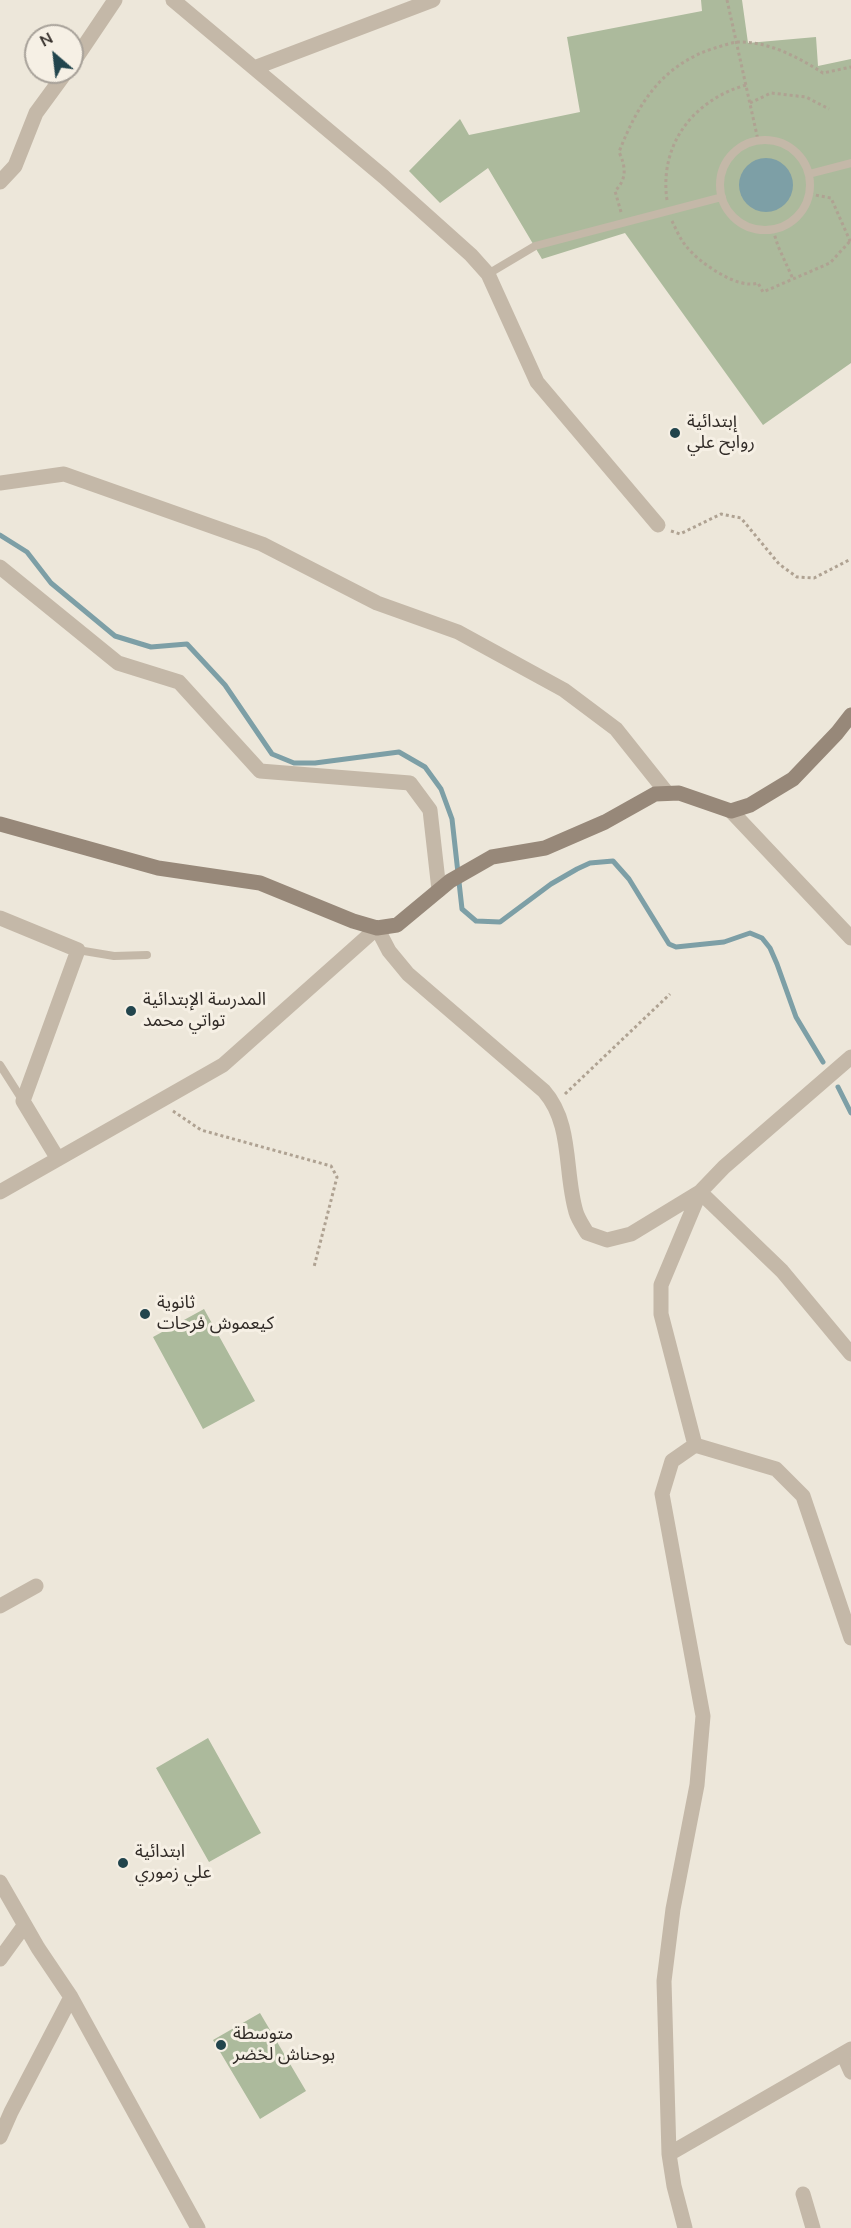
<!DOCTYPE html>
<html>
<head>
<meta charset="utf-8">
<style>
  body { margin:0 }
  #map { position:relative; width:851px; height:2228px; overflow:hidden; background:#ede7da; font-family:"Nunito Sans",sans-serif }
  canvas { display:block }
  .north { position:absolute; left:24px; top:24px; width:60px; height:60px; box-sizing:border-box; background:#f6f0e5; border:2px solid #a7a199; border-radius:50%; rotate:332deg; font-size:16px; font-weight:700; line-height:24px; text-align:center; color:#312b27 }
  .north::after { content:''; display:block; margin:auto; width:21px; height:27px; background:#22454d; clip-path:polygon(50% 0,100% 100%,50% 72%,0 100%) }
</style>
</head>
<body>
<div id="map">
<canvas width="851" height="2228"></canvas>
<div class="north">N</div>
</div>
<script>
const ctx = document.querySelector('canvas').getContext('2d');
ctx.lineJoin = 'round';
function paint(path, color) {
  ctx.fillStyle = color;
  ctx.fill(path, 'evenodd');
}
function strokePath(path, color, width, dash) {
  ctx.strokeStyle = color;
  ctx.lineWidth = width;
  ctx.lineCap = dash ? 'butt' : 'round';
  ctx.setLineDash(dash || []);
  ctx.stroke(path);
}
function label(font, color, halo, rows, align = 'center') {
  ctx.font = font + ' "Nunito Sans","Noto Sans Arabic",sans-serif';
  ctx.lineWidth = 6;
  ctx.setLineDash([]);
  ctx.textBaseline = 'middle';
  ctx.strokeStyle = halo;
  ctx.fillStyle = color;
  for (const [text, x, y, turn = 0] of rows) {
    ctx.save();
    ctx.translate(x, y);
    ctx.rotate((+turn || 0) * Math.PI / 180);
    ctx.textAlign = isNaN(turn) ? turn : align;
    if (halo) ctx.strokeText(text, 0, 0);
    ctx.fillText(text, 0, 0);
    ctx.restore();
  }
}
const green = new Path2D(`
  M701 0H742L748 43 816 37 818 66 851 59V363L763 425 625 233 542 259 488 168 440 203 409 171 460 119 469 135 580 112 567 37 702 11Z
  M204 1309 255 1401 203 1429 153 1337Z
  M208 1738 261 1833 209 1862 156 1768Z
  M260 2013 306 2091 260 2119 213 2040Z`);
const water = new Path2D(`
  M739 185a27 27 0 1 1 54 0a27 27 0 1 1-54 0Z`);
const stream = new Path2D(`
  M0 535 27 552 51 583 115 636 151 647 187 644 225 685 272 754 294 763H315L399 752 425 767 441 789 452 819 462 909 476 921 500 922 551 884 577 869 590 863 613 861 629 879 669 944 676 947 724 942 750 933 762 938 770 948 777 964 796 1017 823 1062
  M838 1087 851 1113`);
const path = new Path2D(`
  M727 0 758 140
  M750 103 771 93 806 97 829 109
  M810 194 831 198 851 243
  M667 200C659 145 693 100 746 85
  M621 212 615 191C627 179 626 167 619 152 638 103 663 64 715 48 722 46 730 43 737 42 768 41 798 57 823 73L851 67
  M672 221C676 229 680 239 686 246 698 262 738 290 758 283L763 292 830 263 851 240
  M773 230 778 246 793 279
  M671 531 680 534 721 514 741 518 779 564 797 577 814 578 851 559
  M565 1094 670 994
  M173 1111 201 1130 331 1166 337 1177 314 1267`);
const lane = new Path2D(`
  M720 185a45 45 0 1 1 90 0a45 45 0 1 1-90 0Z
  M809 174 851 163
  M488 274 535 246 722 197
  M78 950 114 956 147 955
  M0 1065 23 1101`);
const street = new Path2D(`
  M173 0 384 177 471 255 488 274 537 382 658 525
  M72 64 115 0
  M254 68 433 0
  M0 182 15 166 36 113 66 72
  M0 483 64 474 262 544 377 603 458 632 564 690 616 729 667 793
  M0 567 118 663 179 682 260 771 410 783 430 810 439 890
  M731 811 851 938
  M0 918 78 950 23 1101 58 1159
  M0 1192 223 1065 377 928 389 951 408 974 544 1091C573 1124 564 1172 576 1212 578 1219 583 1226 587 1233L607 1240 631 1234 700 1192 724 1167 851 1057
  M700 1192 782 1271 851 1354
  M695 1445 776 1469 803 1496 851 1638
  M695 1445 661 1314V1285L700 1192
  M0 1606 36 1586
  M0 1882 38 1948 71 1997 198 2228
  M0 1959 24 1926
  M843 2054 851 2072
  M0 2137 11 2112 71 1997
  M669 2154 851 2049
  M803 2194 813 2228
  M685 2228 674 2186 669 2154 664 1981 673 1909 697 1785 703 1716 662 1494 672 1461 695 1445`);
const secondary = new Path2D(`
  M0 824 158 868 260 883 353 921 377 928 397 925 450 881 492 857 545 848 605 822 655 794 679 793 731 811 750 805 793 779 837 733 851 715`);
const markers = [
  [675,433,6,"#22454d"],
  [131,1011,6,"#22454d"],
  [145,1314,6,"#22454d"],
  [123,1863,6,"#22454d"],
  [221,2045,6,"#22454d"]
];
const poiNames = [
  ["إبتدائية",687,423],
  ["روابح علي",687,444],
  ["المدرسة الإبتدائية",143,1001],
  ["تواتي محمد",143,1022],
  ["ثانوية",157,1304],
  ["كيعموش فرحات",157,1325],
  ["ابتدائية",135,1853],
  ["علي زموري",135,1874],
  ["متوسطة",233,2035],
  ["بوحناش لخضر",233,2056]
];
paint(green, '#acba9c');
paint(water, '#7d9fa6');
strokePath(stream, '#7d9fa6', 5);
strokePath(path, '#afa292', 3, [3, 3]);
strokePath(lane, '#c4b8a8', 8);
strokePath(street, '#c4b8a8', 15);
strokePath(secondary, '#978879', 15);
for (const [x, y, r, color] of markers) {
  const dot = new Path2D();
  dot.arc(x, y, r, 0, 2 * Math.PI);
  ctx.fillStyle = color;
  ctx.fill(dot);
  strokePath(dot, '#f6f0e5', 2);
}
label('18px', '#312b27', '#f6f0e5', poiNames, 'left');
</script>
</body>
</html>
